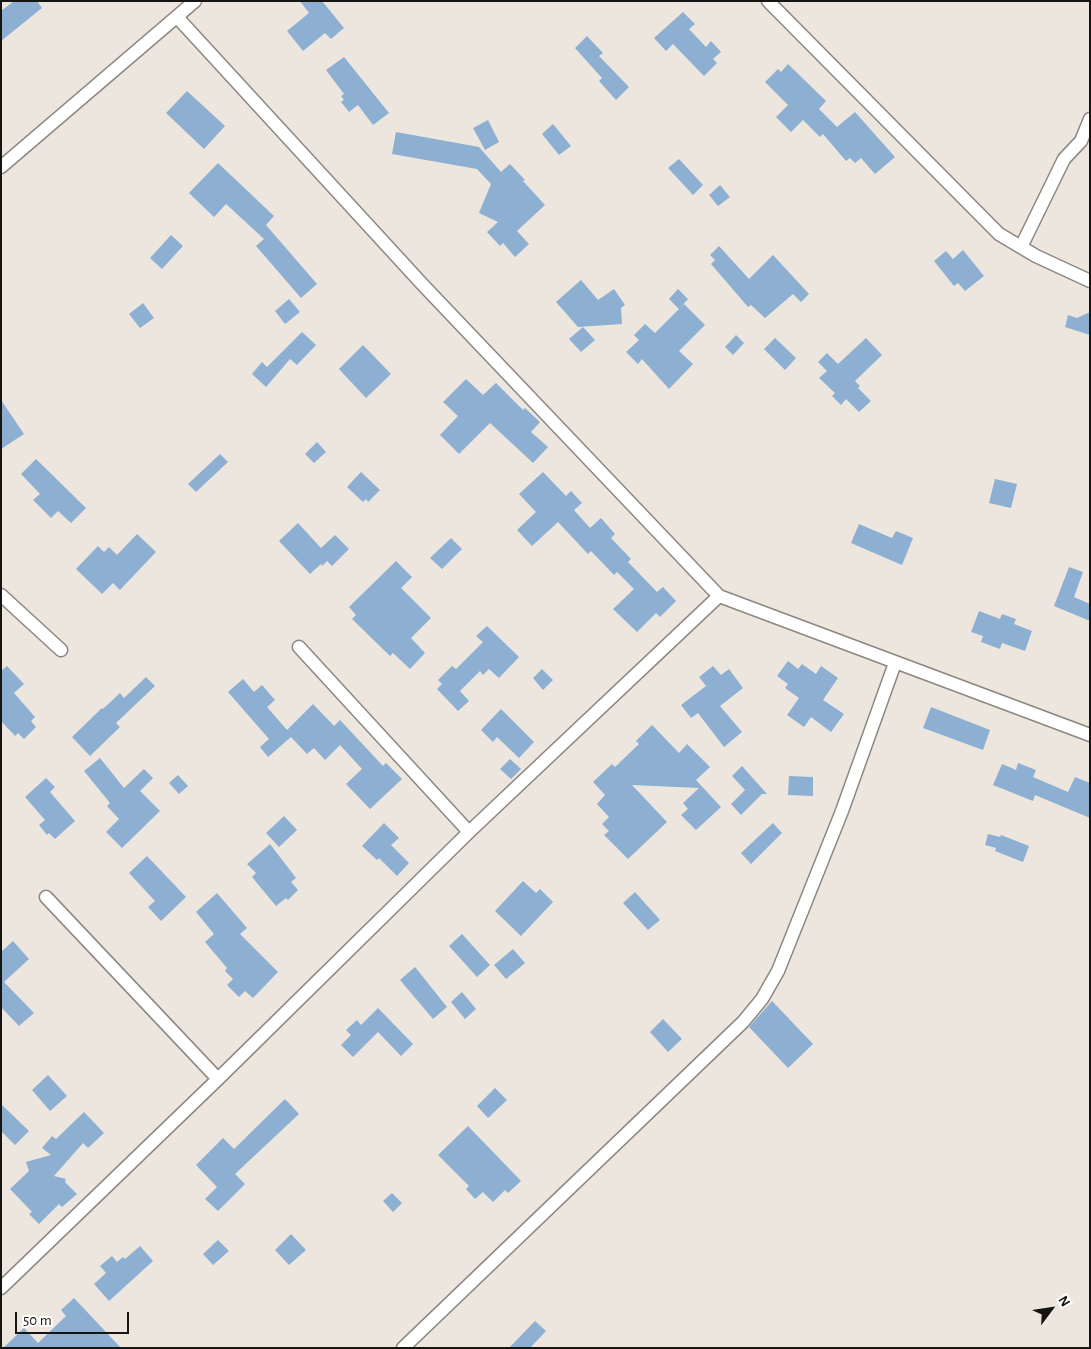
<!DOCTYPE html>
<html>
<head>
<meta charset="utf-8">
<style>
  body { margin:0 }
  #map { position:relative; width:1091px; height:1349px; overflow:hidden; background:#ece6df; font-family:"Alegreya Sans",sans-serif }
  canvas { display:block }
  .frame { position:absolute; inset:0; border:2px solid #171512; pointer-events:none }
  .north { position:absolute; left:1026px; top:1284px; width:50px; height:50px; -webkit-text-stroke:4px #fff; paint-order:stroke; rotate:59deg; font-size:14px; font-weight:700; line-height:20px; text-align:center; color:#171512 }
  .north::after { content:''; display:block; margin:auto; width:18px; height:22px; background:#171512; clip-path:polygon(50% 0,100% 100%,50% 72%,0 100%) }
  .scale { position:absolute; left:15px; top:1312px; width:114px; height:22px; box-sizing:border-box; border:2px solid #171512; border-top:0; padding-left:6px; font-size:15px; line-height:18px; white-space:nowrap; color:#171512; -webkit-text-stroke:4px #fff; paint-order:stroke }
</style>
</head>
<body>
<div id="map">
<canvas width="1091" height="1349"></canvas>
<div class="frame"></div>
<div class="north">N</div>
<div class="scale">50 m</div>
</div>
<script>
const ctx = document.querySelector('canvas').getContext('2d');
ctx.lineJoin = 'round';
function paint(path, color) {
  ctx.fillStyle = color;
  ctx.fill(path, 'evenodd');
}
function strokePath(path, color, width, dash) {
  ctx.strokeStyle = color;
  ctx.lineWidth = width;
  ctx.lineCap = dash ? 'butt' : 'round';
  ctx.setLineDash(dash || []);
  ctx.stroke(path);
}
const building = new Path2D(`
  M14 1H37L42 8 1 41V11Z
  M300 1H322L344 28 331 39 325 33 303 51 287 31 309 13Z
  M683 12 695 24 689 29 706 47 711 41 721 52 713 59 717 63 704 76 673 44 666 51 654 38Z
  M587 36 603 53 599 56 629 87 616 100 599 81 602 78 575 48Z
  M344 57 389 113 373 125 358 105 349 112 341 102 344 100 341 96 344 94 326 70Z
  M788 64 826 101 819 109 837 127 855 112 895 157 875 174 861 158 855 163 850 158 846 161 823 134 820 137 803 120 791 132 776 117 788 105 765 82 778 69 781 72Z
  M187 91 225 126 204 149 166 113Z
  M488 120 499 142 485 150 473 128Z
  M553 124 571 146 559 155 542 134Z
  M396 132 479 147 501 172 510 164 525 180 523 181 545 205 517 231 529 244 515 257 503 243 500 246 487 232 498 222 479 213 491 184 477 169 392 154Z
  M679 159 703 185 693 195 668 168Z
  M218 163 274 216 266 225 317 284 301 298 256 246 264 239 226 204 214 217 189 193Z
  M720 185 730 197 718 206 709 195Z
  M171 235 183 246 162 269 150 258Z
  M719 246 749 279 773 255 809 294 801 302 793 294 765 318 751 305 748 307 711 264 715 260 710 255Z
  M963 250 984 276 965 291 958 283 954 286 934 261 946 251 953 259Z
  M581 280 598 300 614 289 625 305 621 308 622 324 578 327 556 302Z
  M678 289 688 299 679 309 669 299Z
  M289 299 300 312 285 324 275 311Z
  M143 303 154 318 140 328 129 314Z
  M684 304 705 325 679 351 693 364 669 389 642 359 638 364 626 352 639 340 634 335 645 324 655 333Z
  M1090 312V335L1065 327 1068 315 1077 318Z
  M583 327 595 340 581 352 569 339Z
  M302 332 316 345 297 365 290 359 266 387 252 374 262 362 267 367Z
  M736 335 744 343 733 355 725 347Z
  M775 338 796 358 785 370 764 349Z
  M866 338 882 355 855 381 860 386 858 388 871 401 859 412 846 399 841 405 832 396 835 393 819 378 827 371 818 362 827 353 838 364Z
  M363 345 391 374 366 398 339 369Z
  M466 379 483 395 496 383 523 410 525 408 540 422 531 432 548 447 533 463 490 423 459 454 440 435 458 416 443 402Z
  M1 400 24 434 1 449Z
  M317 442 326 452 314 463 305 454Z
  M220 454 228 462 196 492 188 484Z
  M36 459 86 508 71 523 58 511 51 518 33 500 40 494 21 474Z
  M361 472 380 490 368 502 366 499 363 502 347 487Z
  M543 472 566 496 571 491 582 503 574 510 590 528 601 518 615 534 611 538 631 559 628 562 657 592 663 587 676 601 660 617 656 613 637 632 613 609 634 589 617 572 614 575 591 551 588 554 558 522 532 546 517 530 536 512 519 494Z
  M995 479 1017 484 1011 508 989 503Z
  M298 523 321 548 335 535 349 549 332 566 327 561 322 566 321 564 310 574 279 541Z
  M859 524 892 538 896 531 913 538 902 565 851 543Z
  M137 534 156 552 120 590 113 583 102 594 76 569 98 546 104 552 109 547 117 555Z
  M451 538 462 549 442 569 430 558Z
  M396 561 412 577 401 588 431 618 411 638 425 653 410 669 393 653 390 656 352 619 356 615 349 607Z
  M1069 567 1083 572 1074 597 1090 604V621L1054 606Z
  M979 611 1000 619 1002 614 1016 619 1014 624 1032 631 1025 651 1002 643 1000 649 981 642 983 636 971 632Z
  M487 626 519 657 499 678 489 669 483 675 480 671 460 691 469 701 458 711 437 689 442 684 438 680 452 666 456 669 483 642 476 636Z
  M788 661 798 669 802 664 816 674 821 666 838 678 823 700 844 714 831 732 811 717 804 727 787 715 799 698 785 688 788 684 777 676Z
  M7 666 24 684 14 693 35 717 31 721 36 727 24 739 18 733 15 736 1 721V671Z
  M713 666 721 675 729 669 743 688 720 706 742 732 724 747 698 713 691 718 681 705 706 686 699 677Z
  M542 669 553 680 543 690 533 678Z
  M146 677 155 686 116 723 120 727 90 756 72 737 102 708 103 709 120 693 124 698Z
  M243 679 254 692 262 685 275 700 267 707 287 730 313 704 334 726 340 720 383 766 386 763 402 779 370 809 346 784 362 769 340 745 325 760 314 748 307 754 291 737 268 757 260 747 269 739 228 692Z
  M931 707 990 730 983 750 923 728Z
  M501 709 534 742 519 758 497 737 493 742 481 730Z
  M652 725 679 753 687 744 710 767 696 780 721 807 696 830 681 815 688 809 683 803 699 788 632 785 667 822 628 859 604 835 609 831 602 824 609 817 597 804 605 795 593 782 612 764 615 767 639 744 636 741Z
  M100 758 124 788 144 769 153 778 140 791 160 811 122 848 106 832 119 819 107 806 110 803 84 771Z
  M510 759 521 769 511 779 500 769Z
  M1018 763 1036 770 1033 777 1068 792 1075 777 1090 783V818L1035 795 1033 801 993 785 1002 764 1016 770Z
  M742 766 767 794H762L741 815 731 804 745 790 732 776Z
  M178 775 188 786 179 794 169 783Z
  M789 776 813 777V796L788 795Z
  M46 778 55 787 50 792 75 821 55 839 49 833 47 835 39 825 45 820 25 797Z
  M284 816 297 830 279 847 266 833Z
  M384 823 399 838 391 845 409 863 397 876 379 858 377 860 362 846Z
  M773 823 782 833 751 864 741 853Z
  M988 834 1000 837 1001 835 1029 846 1023 862 995 851 996 848 985 845Z
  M270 844 296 878 291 882 298 890 288 900 286 898 276 906 252 877 256 873 247 864Z
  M147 856 186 897 161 921 148 907 155 901 129 873Z
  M523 881 536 893 540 889 553 902 521 936 495 911Z
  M635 892 660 920 648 930 623 903Z
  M217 893 247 928 240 934 278 972 253 998 245 991 239 997 227 985 233 979 225 971 227 968 205 942 214 934 196 912Z
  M462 934 490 965 477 977 449 946Z
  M13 941 29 959 4 982 34 1013 19 1026 1 1007V952Z
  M513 949 525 963 506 979 494 965Z
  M415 967 447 1007 433 1019 400 980Z
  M462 992 476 1009 465 1019 451 1002Z
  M772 1001 813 1044 788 1068 749 1027Z
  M378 1008 413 1044 401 1056 378 1032 353 1057 341 1045 351 1035 346 1030 357 1020 361 1025Z
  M663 1019 682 1039 668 1052 650 1032Z
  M48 1075 67 1096 50 1111 32 1090Z
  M495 1088 507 1100 488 1118 477 1106Z
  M285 1099 299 1114 235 1174 245 1184 218 1211 205 1199 217 1187 196 1165 223 1138 234 1149Z
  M1 1104 29 1131 15 1145 1 1131Z
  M84 1112 104 1133 88 1148 83 1143 54 1176 66 1179 65 1182 77 1194 62 1207 59 1204 39 1224 29 1214 32 1212 10 1189 29 1171 26 1162 51 1155 42 1148 52 1136 56 1139Z
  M468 1126 521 1181 508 1193 505 1190 493 1202 483 1192 475 1199 466 1189 469 1186 438 1155Z
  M392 1193 402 1203 393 1212 383 1201Z
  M291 1234 306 1250 289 1265 275 1250Z
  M218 1240 229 1251 213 1265 203 1254Z
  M140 1246 153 1261 109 1301 94 1284 106 1273 100 1266 112 1256 117 1262 123 1257 125 1259Z
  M74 1298 121 1348H3L24 1328 38 1343 66 1316 61 1310Z
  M535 1321 546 1331 530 1348H509Z`);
const minor = new Path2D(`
  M768 1 999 234 1036 256 1090 281
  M177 17 423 285 719 596 1090 735
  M1 167 195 1
  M1021 247 1064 159 1081 141 1090 119
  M1 595 61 650
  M299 647 469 832
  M46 897 218 1079
  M1 1288 218 1079 469 832 719 596
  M403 1348 743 1022 762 999 778 971 842 811 895 663`);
paint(building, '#8dafd1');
strokePath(minor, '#8d8781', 15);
strokePath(minor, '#fff', 12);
</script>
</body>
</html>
